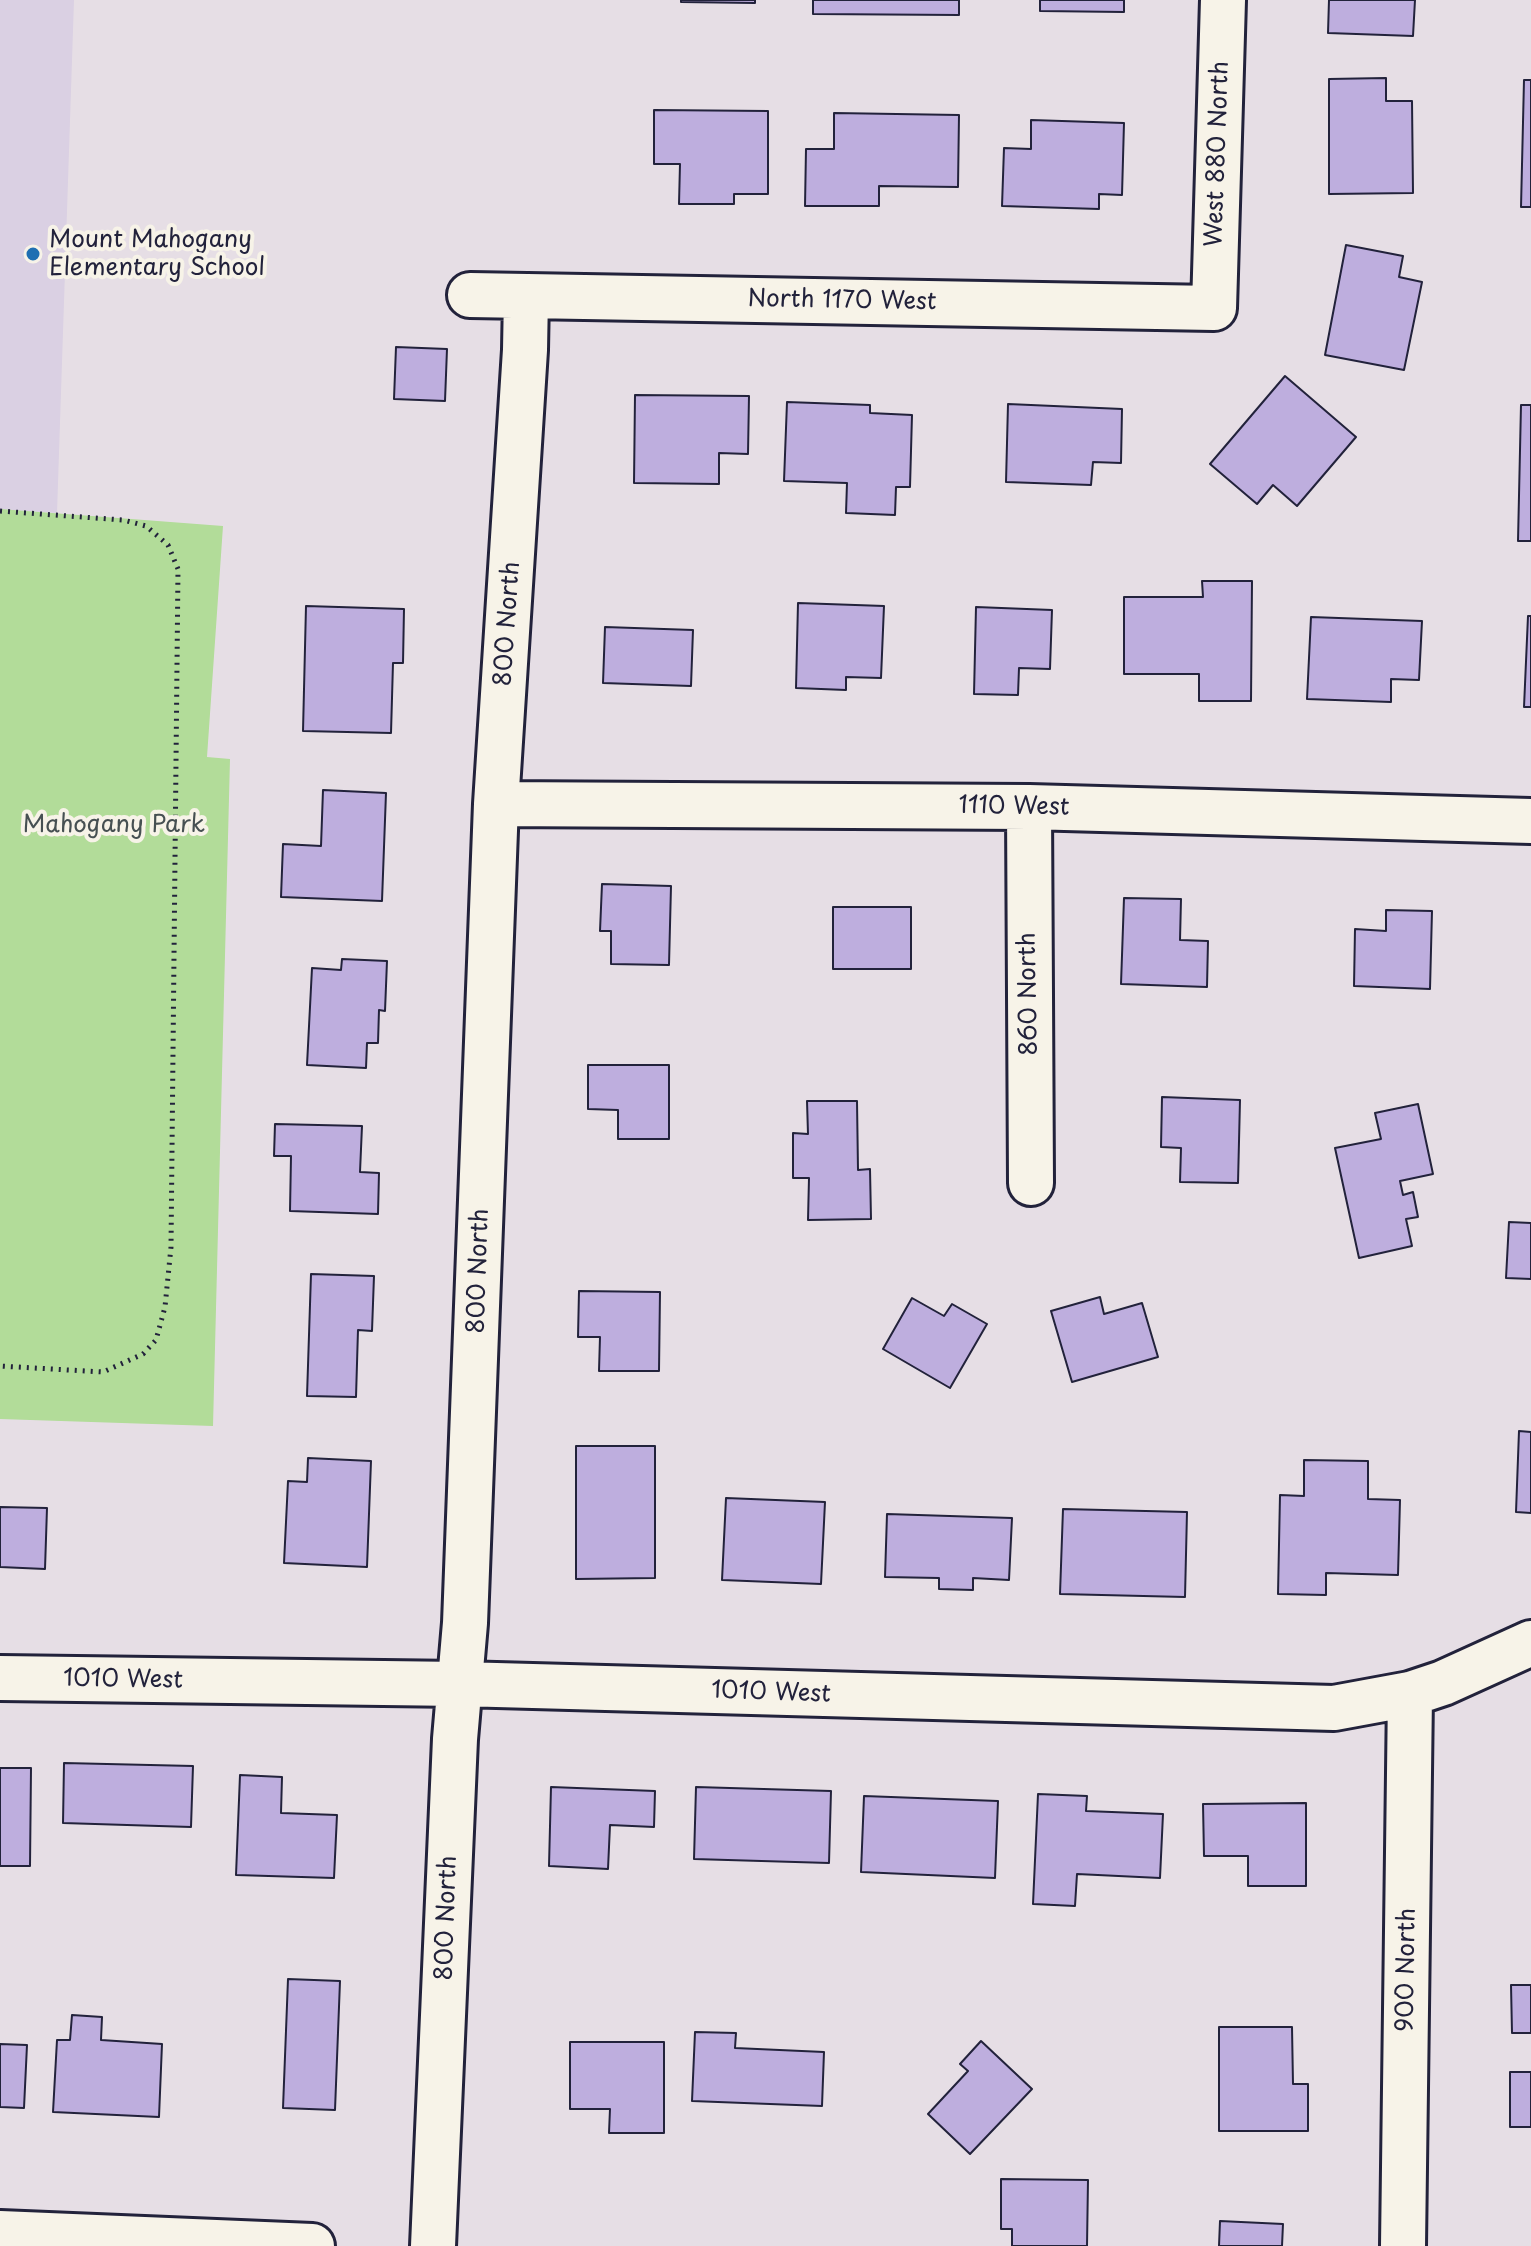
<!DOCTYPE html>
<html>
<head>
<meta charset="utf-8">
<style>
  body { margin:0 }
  canvas { display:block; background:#e6dee5 }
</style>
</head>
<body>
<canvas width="1531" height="2246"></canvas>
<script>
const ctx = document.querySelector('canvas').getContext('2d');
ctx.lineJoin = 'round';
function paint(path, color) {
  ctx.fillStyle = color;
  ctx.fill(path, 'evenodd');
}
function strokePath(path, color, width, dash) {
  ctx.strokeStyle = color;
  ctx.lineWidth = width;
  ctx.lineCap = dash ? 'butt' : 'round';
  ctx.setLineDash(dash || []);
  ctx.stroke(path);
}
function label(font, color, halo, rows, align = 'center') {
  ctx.font = font + ' "Playpen Sans",sans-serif';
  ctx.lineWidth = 8;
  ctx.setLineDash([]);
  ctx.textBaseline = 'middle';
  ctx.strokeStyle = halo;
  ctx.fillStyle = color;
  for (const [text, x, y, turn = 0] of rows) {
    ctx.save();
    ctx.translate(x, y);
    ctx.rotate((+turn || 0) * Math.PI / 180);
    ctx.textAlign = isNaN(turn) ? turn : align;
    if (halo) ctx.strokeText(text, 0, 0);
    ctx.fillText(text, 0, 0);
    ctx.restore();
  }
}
const built = new Path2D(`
  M0 0H74L57 513 0 509Z`);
const green = new Path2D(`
  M0 509 223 526 207 757 230 759 213 1426 0 1419Z`);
const building = new Path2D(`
  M681 0H755V3L681 2Z
  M813 0H959V15L813 14Z
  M1040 0H1124V12L1040 11Z
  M1329 0H1415L1413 36 1328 33Z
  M1386 78V101H1412L1413 193 1329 194V79Z
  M1524 80H1531V207H1521Z
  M654 110 768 111V194H734V204H679L680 164H654Z
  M834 113 959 115 958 187 879 186V206H805L806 149H834Z
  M1031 120 1124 123 1122 195 1099 194V209L1002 206 1004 148 1031 149Z
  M1346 245 1403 256 1399 277 1422 282 1404 370 1325 355Z
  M396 347 447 349 445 401 394 399Z
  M1285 376 1356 437 1297 506 1273 485 1257 504 1210 464Z
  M635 395 749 396 748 454 719 453V484L634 483Z
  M787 402 870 405V413L912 415 910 487H896L895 515 846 513 847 483 784 481Z
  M1008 404 1122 409 1121 463 1093 462 1091 485 1006 482Z
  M1521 405H1531V541H1518Z
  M1202 581H1252L1251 701H1199V674H1124V597H1203Z
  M798 603 884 606 881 678 846 677V690L796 688Z
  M306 606 404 609 403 663H393L391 733 303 731Z
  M976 607 1052 610 1050 669 1019 668 1018 695 974 694Z
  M1528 616H1531V707H1524Z
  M1311 617 1422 621 1419 680 1391 679V702L1307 699Z
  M605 627 693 630 691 686 603 683Z
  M323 790 386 793 382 901 281 897 283 844 321 846Z
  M602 884 671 886 669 965 611 964V931H600Z
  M1124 898 1181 899 1180 940 1208 941 1207 987 1121 984Z
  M833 907H911V969H833Z
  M1386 910 1432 911 1430 989 1354 986 1355 929 1386 931Z
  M342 959 387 961 385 1011 379 1010 378 1043H367L366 1068 307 1065 312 968 341 970Z
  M588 1065H669V1139H618V1110L588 1109Z
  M1162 1097 1240 1100 1238 1183 1180 1182 1181 1148 1161 1147Z
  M807 1101H857L858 1170 870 1169 871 1219 808 1220 809 1178H793V1133L808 1134Z
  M1418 1104 1433 1174 1400 1181 1403 1195 1413 1192 1418 1217 1406 1219 1412 1246 1359 1258 1335 1148 1381 1139 1375 1113Z
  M275 1124 362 1126 360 1172 379 1173 378 1214 290 1211 291 1156H274Z
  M1509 1222 1531 1223V1279L1506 1278Z
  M311 1274 374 1276 372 1331 358 1330 356 1397 307 1396Z
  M579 1291 660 1292 659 1371H599L600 1337H578Z
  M1100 1297 1104 1314 1142 1303 1158 1357 1072 1382 1051 1311Z
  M912 1298 944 1316 952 1304 987 1324 950 1388 883 1349Z
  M1519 1431 1531 1432V1513L1516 1512Z
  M576 1446H655V1578L576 1579Z
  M308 1458 371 1461 367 1567 284 1563 288 1481 307 1482Z
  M1304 1460 1368 1461V1499L1400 1500 1398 1575 1326 1573V1595L1278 1594 1280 1495 1304 1496Z
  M726 1498 825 1502 821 1584 722 1580Z
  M0 1507 47 1508 45 1569 0 1567Z
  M1063 1509 1187 1512 1185 1597 1060 1594Z
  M887 1514 1012 1518 1009 1580 973 1578V1590L939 1589V1578L885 1577Z
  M64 1763 193 1766 191 1827 63 1823Z
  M0 1768H31L30 1866H0Z
  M240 1775 282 1777 281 1813 337 1815 334 1878 236 1875Z
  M551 1787 655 1791 654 1827 610 1825 608 1869 549 1866Z
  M696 1787 831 1791 829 1863 694 1859Z
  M1038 1794 1087 1796 1086 1811 1163 1814 1160 1878 1077 1874 1075 1906 1033 1904Z
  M864 1796 998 1801 995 1878 861 1872Z
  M1306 1803V1886H1248V1856H1204L1203 1804Z
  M288 1979 340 1981 335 2110 283 2108Z
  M1511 1985H1531V2033H1512Z
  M72 2015 102 2017 101 2040 162 2044 159 2117 53 2112 57 2040H70Z
  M1219 2027H1292L1293 2084H1308V2131H1219Z
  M695 2032 736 2033 735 2048 824 2052 822 2106 692 2101Z
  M981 2041 1032 2089 970 2154 928 2114 968 2071 960 2064Z
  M570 2042H664V2133H609L610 2109H570Z
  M0 2044 27 2045 24 2108 0 2107Z
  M1510 2072H1531V2127H1510Z
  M1001 2179 1088 2180 1087 2246H1012V2229H1001Z
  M1220 2221 1283 2224 1282 2246H1219Z`);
const path = new Path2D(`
  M0 511 123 520 146 526 168 545 178 569 171 1247 165 1307 156 1340 143 1354 103 1372 0 1366`);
const minor = new Path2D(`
  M470 295 1214 308 1223 0
  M496 804 1029 807 1531 821
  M1029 807 1031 1183
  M0 1678 460 1684 1334 1708 1410 1694 1443 1683 1531 1643
  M0 2233 312 2246
  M433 2246 455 1739 465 1623 496 804 525 350 526 296
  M1403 2246 1410 1694`);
const markers = [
  [33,254,8,"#1f6fb2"]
];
const streetNames = [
  ["West 880 North",1218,154,-88],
  ["North 1170 West",842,301,1],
  ["800 North",508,624,-86],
  ["1110 West",1014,807,1],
  ["860 North",1029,994,-91],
  ["800 North",479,1271,-88],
  ["1010 West",123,1680,1],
  ["1010 West",771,1693,2],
  ["800 North",447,1918,-88],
  ["900 North",1407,1970,-89]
];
const poiNames = [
  ["Mount Mahogany",49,240],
  ["Elementary School",49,268]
];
const parkNames = [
  ["Mahogany Park",114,825]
];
paint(built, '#dad0e3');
paint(green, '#b2dc99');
paint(building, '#beaede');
strokePath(building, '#22223b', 2);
strokePath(minor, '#22223b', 50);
strokePath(path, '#22223b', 5, [2, 6]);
strokePath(minor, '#f7f3e8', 44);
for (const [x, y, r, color] of markers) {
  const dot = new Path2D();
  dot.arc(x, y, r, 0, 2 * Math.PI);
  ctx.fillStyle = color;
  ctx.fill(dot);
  strokePath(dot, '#f7f3e8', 3);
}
label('24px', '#22223b', '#f7f3e8', streetNames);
label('24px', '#22223b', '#f7f3e8', poiNames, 'left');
label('24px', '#465052', '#f7f3e8', parkNames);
</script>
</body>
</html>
